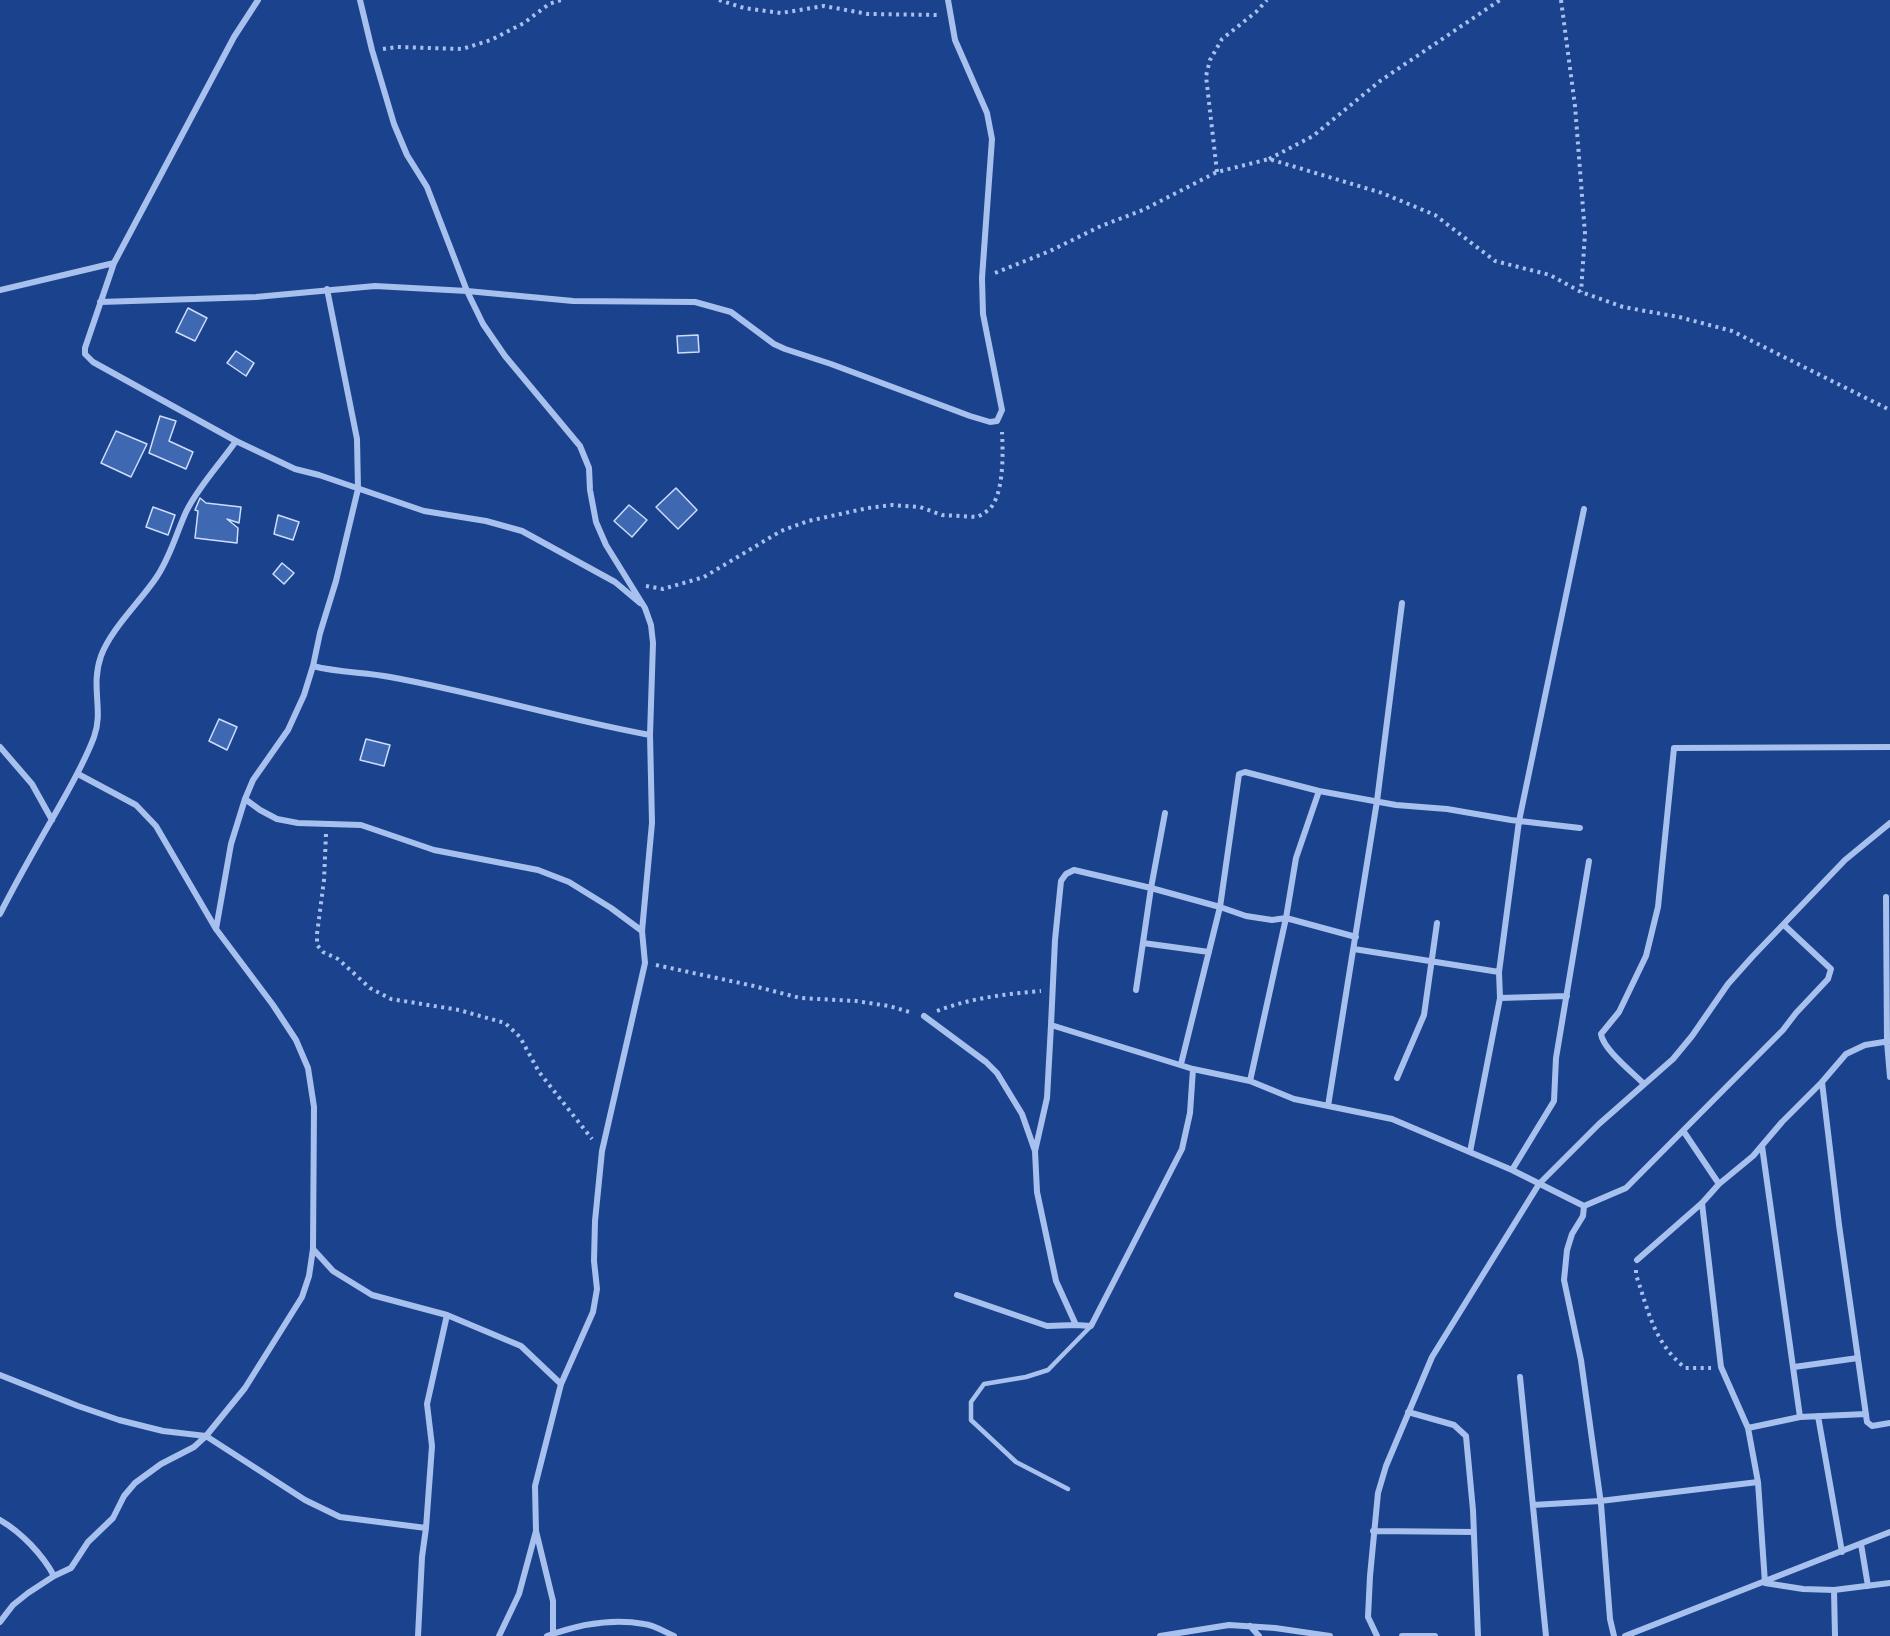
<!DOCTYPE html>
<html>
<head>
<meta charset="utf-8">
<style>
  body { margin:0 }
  canvas { display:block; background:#1b428d }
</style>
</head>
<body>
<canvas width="1890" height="1636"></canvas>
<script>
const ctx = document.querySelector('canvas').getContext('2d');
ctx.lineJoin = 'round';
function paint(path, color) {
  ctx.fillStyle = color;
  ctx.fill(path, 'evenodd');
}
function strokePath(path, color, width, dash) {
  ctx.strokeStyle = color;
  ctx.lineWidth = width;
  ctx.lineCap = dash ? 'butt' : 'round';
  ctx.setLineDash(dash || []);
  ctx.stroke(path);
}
const building = new Path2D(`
  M188 308 207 318 195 341 176 332Z
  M698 335 699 352 678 353 677 336Z
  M236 351 254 363 246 376 227 363Z
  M160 416 176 421 169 441 193 452 186 469 149 453Z
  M116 431 147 444 131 477 101 463Z
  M676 488 697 510 678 529 656 507Z
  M200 498 206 503 241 507 239 523 227 519 238 528 237 543 195 538 198 511 195 510Z
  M629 505 647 520 632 537 614 521Z
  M153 507 175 515 168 535 146 527Z
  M278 515 299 522 293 540 274 534Z
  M282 563 294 573 284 584 273 574Z
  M219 719 237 727 227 750 209 741Z
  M366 739 390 745 384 766 360 760Z`);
const path = new Path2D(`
  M719 0 744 8 781 13 824 6 868 14 941 15
  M1561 0 1575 106 1585 234 1581 292
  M383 49 397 47 462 49 491 40 524 23 549 4 561 0
  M1269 159 1313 136 1380 81 1500 0
  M1217 172 1206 76 1210 60 1222 39 1256 12 1267 0
  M995 273 1050 251 1101 226 1143 210 1217 172 1269 159 1382 193 1435 215 1495 261 1550 275 1581 292 1623 307 1679 317 1732 331 1890 410
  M646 586 663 589 704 577 781 531 808 521 868 508 892 505 920 507 942 515 977 517C983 514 988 511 992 506 1004 489 1003 452 1002 432
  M326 834 324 880 317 934V945L323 952 338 959 370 988 391 999 459 1010 505 1023 520 1037 539 1072 592 1139
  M656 965 754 986 800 998 856 1001 889 1006 913 1013
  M937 1011C971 998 1005 994 1041 991
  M1636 1270V1275C1649 1312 1653 1341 1685 1368H1711`);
const lane = new Path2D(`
  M1068 1489 1016 1462 971 1420V1402L984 1384 1026 1377 1048 1370 1091 1326`);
const street = new Path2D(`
  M360 0 372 50 394 124 407 155 427 187 467 291 483 324 505 356 580 446 589 468 590 490 596 522 606 545 645 608 651 625 653 643 650 735 652 823 642 931 645 963 602 1151 595 1221 594 1261 597 1289 593 1312 561 1384 535 1486 536 1531 553 1601V1636
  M0 290 114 263
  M100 302 256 297 375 286 467 291 573 301 695 302 731 312 774 344 785 349 831 364 970 416 990 422 997 421 1002 410 983 314 982 278 992 139 987 113 955 40 948 0
  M236 441 295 469 319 475 424 511 486 521 522 531 615 582 640 603
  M313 666C339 673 365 672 390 677 478 693 563 719 650 735
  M0 747 32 784 52 820
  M245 799 260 810 277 819 298 823 361 825 434 850 538 870 569 882 611 908 642 931
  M1886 897 1887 1042 1890 1077
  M0 914C17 880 36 847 55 814 69 789 84 764 94 737 104 710 90 687 101 656 111 629 139 603 156 578 170 558 176 534 186 512 198 487 220 464 236 441L93 362 85 354V348L114 263 234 37 258 0
  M216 929 231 844 245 799 253 780 288 730 304 695 313 666 320 633 336 581 358 489 357 439 327 289
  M1143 943 1209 952
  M1354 949 1499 972
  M1136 990 1151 888 1165 813
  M1500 998 1567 996
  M924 1016 986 1062 997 1073 1022 1114 1035 1151 1037 1192 1056 1281 1076 1325 1091 1326 1182 1149 1190 1113 1193 1069
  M1051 1025 1055 940 1061 881 1066 874 1074 870 1151 888 1220 907 1246 916 1272 920 1286 918 1356 937
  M1181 1064 1220 907 1239 774 1245 772 1319 791 1396 805 1447 809 1511 820 1580 828
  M1397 1078 1424 1015 1437 923
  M1250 1081 1286 918 1296 858 1319 791
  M1822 1082 1839 1225 1867 1422 1872 1426 1890 1423
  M1643 1083C1632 1072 1603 1049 1601 1034L1619 1012 1646 956 1658 907 1674 748 1890 747
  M1328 1106 1377 801 1402 603
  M1684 1132 1719 1184 1702 1203 1721 1367 1748 1428 1758 1482 1765 1583 1803 1589 1834 1590 1890 1583
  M1762 1146 1800 1417
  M1035 1151 1047 1098 1051 1025 1193 1069 1250 1081 1294 1099 1392 1119 1512 1170 1584 1206 1583 1216 1572 1234 1567 1250 1564 1280 1581 1360 1601 1504 1610 1619 1614 1636
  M1470 1152 1500 998 1499 972 1519 821 1584 509
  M1512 1170 1554 1101 1556 1058 1589 861
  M1719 1184 1753 1156 1782 1122 1822 1082 1846 1054 1865 1045 1890 1041
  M1584 1206 1626 1188 1783 1030 1796 1013 1828 979 1831 969 1784 925
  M313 1249 333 1271 372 1295 447 1315 521 1346 561 1384
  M1637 1260 1702 1203
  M957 1295 1047 1326 1076 1325
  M1794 1367 1858 1358
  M0 1375 78 1406 119 1420 163 1431 206 1436 305 1500 340 1517 426 1528
  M1520 1377 1546 1636
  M1408 1412 1454 1425 1466 1436 1473 1510 1478 1636
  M1818 1416 1842 1552
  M1748 1428 1800 1417 1866 1414
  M1533 1505 1600 1501 1758 1482
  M0 1520C21 1532 43 1555 54 1576
  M1373 1531 1474 1532
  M1861 1544 1868 1586
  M1834 1590 1835 1636
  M0 1622 13 1605 28 1593 54 1576 71 1568 88 1542 113 1518 124 1496 135 1483 161 1464 194 1447 206 1436 245 1388 302 1297 309 1276 313 1249 314 1107 308 1068 296 1040 273 1005 216 929 156 826 136 805 78 774
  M1250 1626 1259 1636
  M418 1636 422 1557 426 1528 432 1446 427 1404 447 1315
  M499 1636 519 1594 536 1531
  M547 1636C577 1625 612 1618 644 1624 654 1625 665 1632 674 1636
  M1160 1636 1229 1625 1275 1628 1330 1636
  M1377 1636 1368 1617 1370 1576 1378 1493 1386 1466 1432 1357 1539 1184 1599 1124 1673 1059 1692 1036 1728 984 1753 956 1845 860 1890 823
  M1402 1636H1435
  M1625 1636 1890 1532`);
paint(building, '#3f68b3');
strokePath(building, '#cdddfa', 1.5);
strokePath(path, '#a8c0ee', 4, [3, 4.5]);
strokePath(lane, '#a8c0ee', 4.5);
strokePath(street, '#a8c0ee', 6);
</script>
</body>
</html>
